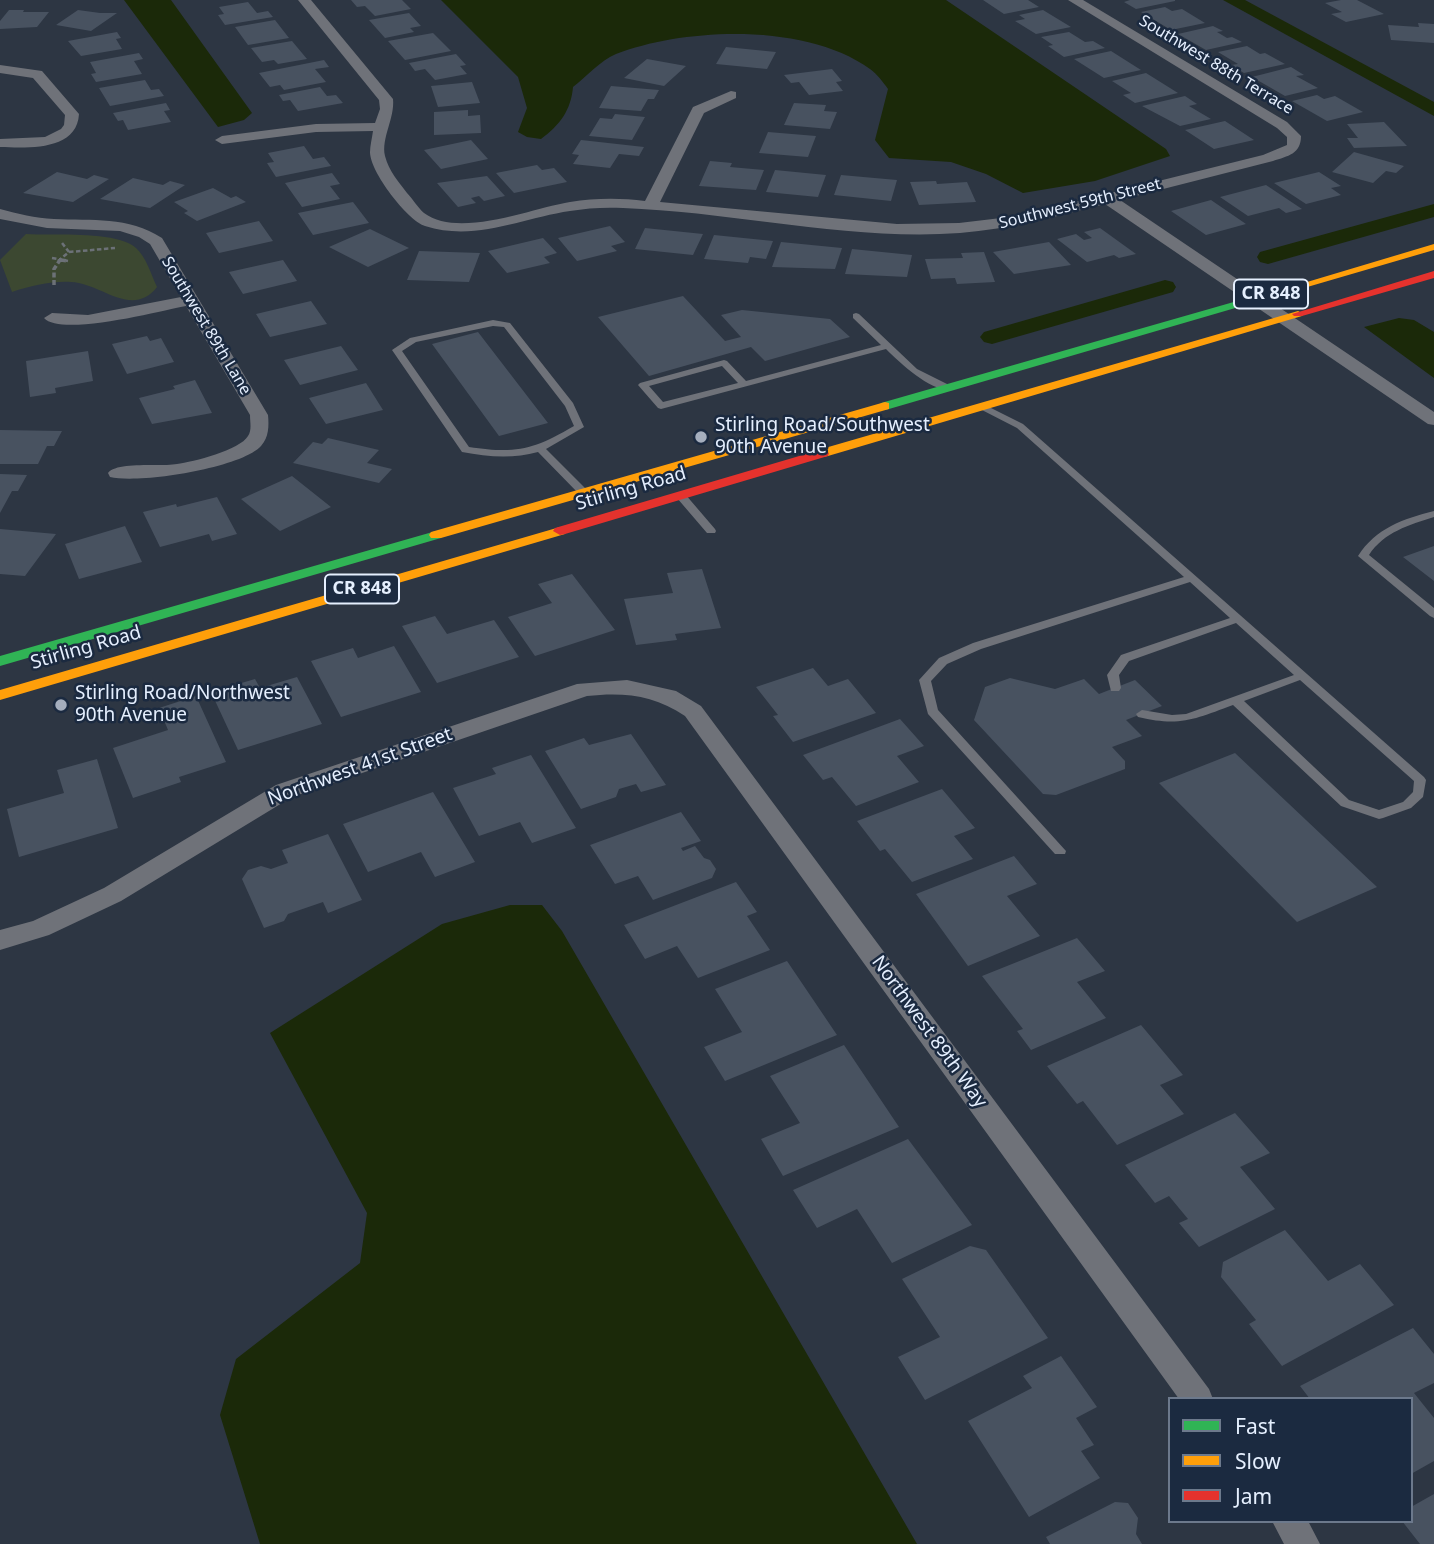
<!DOCTYPE html>
<html>
<head>
<meta charset="utf-8">
<style>
  body { margin:0 }
  #map { position:relative; width:1434px; height:1544px; overflow:hidden; background:#2d3643; font-family:"Noto Sans",sans-serif }
  canvas { display:block }
  .legend { position:absolute; left:1168px; top:1397px; width:245px; height:126px; box-sizing:border-box; background:#1b2a40; border:2px solid #6c798c; margin:0; padding:9px 12px; list-style:none; font-size:21px; color:#e5effe }
  .legend li { display:flex; align-items:center; gap:14px; height:35px }
  .legend b { width:35px; border:2px solid #6c798c }
</style>
</head>
<body>
<div id="map">
<canvas width="1434" height="1544"></canvas>
<ul class="legend">
<li><b style="height:9px;background:#30b455"></b>Fast</li>
<li><b style="height:9px;background:#ff9f0a"></b>Slow</li>
<li><b style="height:9px;background:#e5322d"></b>Jam</li>
</ul>
</div>
<script>
const ctx = document.querySelector('canvas').getContext('2d');
ctx.lineJoin = 'round';
function paint(path, color) {
  ctx.fillStyle = color;
  ctx.fill(path, 'evenodd');
}
function strokePath(path, color, width, dash) {
  ctx.strokeStyle = color;
  ctx.lineWidth = width;
  ctx.lineCap = dash ? 'butt' : 'round';
  ctx.setLineDash(dash || []);
  ctx.stroke(path);
}
function label(font, color, halo, rows, align = 'center') {
  ctx.font = font + ' "Noto Sans",sans-serif';
  ctx.lineWidth = 5;
  ctx.setLineDash([]);
  ctx.textBaseline = 'middle';
  ctx.strokeStyle = halo;
  ctx.fillStyle = color;
  for (const [text, x, y, turn = 0] of rows) {
    ctx.save();
    ctx.translate(x, y);
    ctx.rotate((+turn || 0) * Math.PI / 180);
    ctx.textAlign = isNaN(turn) ? turn : align;
    if (halo) ctx.strokeText(text, 0, 0);
    ctx.fillText(text, 0, 0);
    ctx.restore();
  }
}
const green = new Path2D(`
  M26 234C52 236 116 230 136 248 146 257 151 274 157 287 132 319 101 283 71 282 51 281 31 286 12 292L0 260Z`);
const water = new Path2D(`
  M124 0H171L252 113 244 120 218 127Z
  M441 0H946L1166 149 1170 156 1095 181 1023 193 986 174 951 162 889 158 875 140 888 89C883 82 877 74 870 69 807 23 686 27 616 54 601 60 586 77 573 87 571 110 560 125 541 139L527 137 518 132 527 108 518 77Z
  M1399 318 1414 320 1434 332V378L1364 327Z
  M510 905H542L562 931 917 1544H260L220 1415 236 1359 360 1263 367 1213 270 1033 442 924Z`);
const canal = new Path2D(`
  M1223 0H1245L1434 102V116Z
  M1434 204V217L1268 264 1260 262 1257 257 1260 252Z
  M1165 280 1173 282 1176 287 1173 292 992 344 984 342 980 337 984 332Z`);
const building = new Path2D(`
  M351 0H402L411 9 375 16 365 6 357 7Z
  M983 0H1028L1039 7 1004 14Z
  M1130 0H1175V1L1136 9 1124 2Z
  M1341 0H1357L1384 14 1346 22 1331 14 1342 12 1325 3Z
  M248 2 257 13 268 11 273 17 225 25 218 15 224 14 219 7Z
  M1165 7 1172 11 1182 9 1205 23 1171 30 1141 12Z
  M9 10H24L23 12H49L37 27 0 29V21Z
  M78 10 100 13H117L91 31 56 25Z
  M1043 10 1071 27 1036 34 1015 21 1025 19 1019 15Z
  M409 13 421 26 410 28 414 32 385 38 369 20Z
  M275 20 289 38 248 45 235 27Z
  M1418 23 1434 24V43L1391 40 1388 25 1419 27Z
  M1213 26 1223 31 1217 32 1227 38 1232 37 1242 42 1206 50 1178 34Z
  M117 32 121 38 116 39 122 49 81 56 68 41Z
  M1069 32 1085 42 1093 41 1105 48 1064 57 1048 46 1053 45 1041 37Z
  M433 33 451 51 405 60 388 41Z
  M292 41 307 59 278 64 274 60 262 62 251 48Z
  M1247 46 1260 54 1265 53 1285 64 1244 73 1231 65 1238 64 1218 52Z
  M726 47 776 52 767 69 716 64Z
  M1111 51 1141 70 1104 78 1074 59Z
  M139 53 143 59 134 61 142 74 96 82 91 74 96 73 90 62Z
  M456 54 466 65 460 66 467 74 435 80 425 69 415 71 409 63Z
  M647 59 686 66 664 86 624 78Z
  M324 60 329 67 315 69 326 82 284 90 280 85 270 87 259 73Z
  M1291 67 1304 75 1296 76 1318 88 1285 96 1252 77Z
  M832 69 842 81 836 82 843 91 809 95 799 82 791 83 784 75Z
  M1146 73 1178 93 1135 103 1123 95 1131 93 1112 81Z
  M145 80 151 90 159 89 164 96 110 106 99 88Z
  M472 82 480 103 438 107 431 86Z
  M611 86 659 90 654 99H648L641 111 599 108Z
  M320 87 327 96 336 95 343 103 298 111 290 100 283 101 279 95Z
  M1317 95 1324 99 1335 96 1363 112 1327 121 1292 101Z
  M1185 96 1197 104 1189 106 1211 119 1180 126 1142 106Z
  M166 103 170 110 164 111 171 122 128 130 123 120 118 121 113 113Z
  M794 103 826 105 824 111 837 112 830 129 784 125Z
  M468 110V116L480 115 481 133 434 135V112Z
  M615 114 645 117 632 140 589 136 600 118 612 119Z
  M1225 121 1254 140 1214 149 1185 130Z
  M1384 122 1407 146 1354 148 1347 138H1358L1347 124Z
  M768 132 816 136 808 157 759 153Z
  M471 140 488 159 441 169 424 150Z
  M581 140 644 147 639 156 619 154 610 168 573 164 579 155 572 154Z
  M304 146 313 159 324 157 331 166 276 177 267 163 274 162 268 153Z
  M1354 152 1404 166 1396 173 1386 171 1373 183 1332 172Z
  M710 161 732 163 730 167 764 170 756 190 699 186Z
  M537 165 542 170 554 168 567 182 514 193 496 173Z
  M775 170 826 175 818 197 766 192Z
  M57 172 87 179 94 175 109 179 73 202 23 193Z
  M1319 172 1341 186 1331 188 1341 195 1306 204 1274 183Z
  M332 173 340 184 330 186 340 199 302 207 285 183Z
  M841 175 897 180 891 201 834 195Z
  M487 176 505 196 484 201 479 196 471 198 476 203 458 207 437 183Z
  M133 178 163 185 170 181 185 185 150 208 100 199Z
  M936 181 937 184 967 182 976 202 919 205 910 182Z
  M1266 185 1302 209 1286 213 1279 208 1248 216 1220 197Z
  M213 188 231 198 236 196 246 202 197 221 184 213 188 211 174 202Z
  M1211 200 1246 224 1206 235 1171 211Z
  M353 202 369 223 313 235 298 213Z
  M259 221 273 241 219 253 206 233Z
  M610 226 625 242 611 246 617 251 577 261 558 238Z
  M645 228 703 234 693 255 635 249Z
  M1100 228 1136 254 1119 258 1114 255 1087 262 1057 239 1076 234 1084 240 1092 238 1084 232Z
  M370 229 409 248 368 267 329 247Z
  M714 235 773 241 766 259 750 257 748 263 704 259Z
  M543 238 557 253 544 257 550 263 507 273 488 251Z
  M781 242 842 248 835 269 772 267Z
  M1049 242 1071 265 1014 274 993 252Z
  M852 249 912 255 907 277 845 274Z
  M419 251 480 253 469 282 407 280Z
  M984 252 995 282 957 284 955 278 931 279 925 259 963 258 961 253Z
  M283 260 297 281 243 294 229 272Z
  M683 296 725 341 741 337 721 315 742 310 830 319 850 337 765 361 751 347 649 376 598 317Z
  M311 301 327 324 270 337 256 314Z
  M478 332 548 423 499 436 432 344Z
  M147 336 150 341 161 338 174 362 127 374 112 344Z
  M341 346 358 370 300 385 284 360Z
  M88 351 93 381 55 388 56 393 30 397 26 361Z
  M195 380 212 413 152 424 139 398 175 389 173 386Z
  M366 383 383 410 326 424 309 398Z
  M0 430 62 431 54 446H47L38 464H0Z
  M328 438 379 450 367 463 392 469 379 483 293 463 313 442 322 444Z
  M0 474 27 475 18 491H12L0 513Z
  M292 476 331 507 280 531 241 499Z
  M217 497 237 534 212 541 209 534 160 547 143 512 176 504 177 507Z
  M125 526 142 562 79 579 65 544Z
  M0 529 56 534 25 576 0 574Z
  M1434 546V581L1403 557Z
  M702 569 721 628 675 634 677 640 636 645 624 599 673 593 667 573Z
  M572 574 615 630 535 656 508 617 552 603 538 584Z
  M435 616 447 634 494 620 519 657 437 683 402 626Z
  M394 646 421 692 341 717 311 661 353 648 358 658Z
  M813 668 828 686 848 679 876 713 793 742 773 716 778 715 756 687Z
  M297 677 322 724 238 750 211 692 255 679 260 688Z
  M1010 678 1055 689 1084 679 1099 694 1135 680 1162 706 1126 720 1142 736 1112 747 1125 761V769L1056 795 1043 794 974 720 985 687Z
  M196 696 226 762 179 777 181 782 133 798 113 748 168 730 159 708Z
  M900 719 924 746 897 756 919 782 856 806 832 777 823 780 803 755Z
  M631 734 666 785 641 792 636 784 619 789 616 797 581 809 545 751 584 738 589 745Z
  M1235 753 1377 887 1297 922 1159 783Z
  M531 755 576 828 532 843 520 822 479 836 453 788 496 774 492 768Z
  M97 759 118 828 19 857 7 809 64 793 57 770Z
  M942 789 975 828 954 836 973 859 912 882 885 849 880 851 857 821Z
  M433 792 475 862 435 877 421 852 368 872 343 824Z
  M681 812 701 841 681 848 683 851 695 846 704 858 710 860 716 869 712 878 653 900 638 876 615 884 590 845Z
  M328 834 362 900 328 913 323 902 288 914 284 921 264 928 242 879 248 870 261 866 271 869 288 863 282 850Z
  M1014 856 1037 884 1007 896 1040 936 968 966 916 894Z
  M736 882 757 912 747 916 770 950 698 978 677 946 645 959 624 925Z
  M1077 938 1105 971 1077 982 1106 1018 1031 1050 1017 1031 1023 1029 982 976Z
  M787 961 837 1035 725 1081 704 1047 742 1032 715 989Z
  M1141 1025 1183 1075 1160 1085 1184 1114 1117 1145 1083 1101 1077 1104 1047 1066Z
  M844 1045 899 1127 783 1176 761 1139 800 1123 770 1076Z
  M1235 1113 1270 1153 1240 1167 1275 1209 1199 1247 1179 1223 1188 1219 1169 1196 1155 1203 1125 1165Z
  M908 1139 972 1225 892 1263 857 1209 817 1228 793 1190Z
  M1285 1230 1328 1281 1360 1264 1394 1305 1282 1366 1249 1324 1256 1320 1221 1277 1223 1262Z
  M970 1246 986 1250 1048 1338 925 1400 898 1357 940 1337 902 1279Z
  M1413 1328 1434 1354V1383L1414 1393 1434 1418V1461L1411 1474V1399H1310L1300 1386Z
  M1061 1356 1097 1407 1076 1418 1094 1445 1081 1451 1100 1478 1029 1517 968 1421 1032 1388 1023 1376Z
  M1434 1494V1544H1420L1402 1521H1411V1507Z
  M1115 1502 1128 1503 1138 1518 1136 1534 1142 1544H1050L1046 1537Z`);
const pathFar1 = new Path2D(`
  M69 252 115 248
  M52 258 68 261
  M58 261 69 252 62 243`);
const path = new Path2D(`
  M61 260 68 261
  M54 285V269L60 260`);
const lane = new Path2D(`
  M856 313 859 314 917 369 951 386V390C930 391 901 364 886 349L661 409 658 408 638 385 640 383 724 360 727 361 746 381 881 345 853 318V314ZM722 366 738 383 663 402 649 386Z
  M493 320 510 323 573 403 584 427 546 449 588 491V495H580L538 452C513 459 488 457 462 452L392 350 410 338ZM493 326 504 327 565 406 574 426C533 450 516 454 469 447L402 351 416 342Z
  M983 404 1023 424 1424 777 1426 780 1423 797 1411 808 1383 818 1379 819 1341 806 1233 705C1195 719 1180 727 1138 717L1136 714 1142 710 1172 715 1186 714 1294 675 1236 623 1129 661 1119 675 1121 688 1119 691H1111L1107 675 1121 655 1230 618 1190 582 981 649 947 664 931 681 938 710 1066 851 1065 854H1055L928 714 919 680 939 658 973 643 1184 577 1017 428 980 409V405ZM1300 680 1414 781 1413 792 1403 802 1379 810 1349 800 1244 701Z
  M681 493 685 494 715 529 716 531 715 533H707L677 498 676 496Z
  M1434 511V517C1409 525 1384 532 1369 555L1434 608V618L1430 616 1358 556C1376 528 1403 519 1434 511Z`);
const street = new Path2D(`
  M298 0H311L393 99C395 118 381 138 385 156 389 171 398 181 407 193 413 199 418 208 424 213 459 239 532 208 570 202 595 198 621 198 645 201L693 107 731 91 736 92V98L704 113 660 202 897 224 959 223 1018 216 1263 155 1287 145V137L1277 128 1068 0H1083L1287 122 1301 136C1301 154 1288 156 1273 161L1120 200 1434 412V425L1428 424 1105 204C1057 216 1010 229 960 233 848 241 735 212 623 208 606 207 587 208 570 211 522 218 475 242 425 226 407 220 370 172 370 152 370 146 372 138 373 131L316 132 222 144 215 140 222 136 316 124 375 123 380 109 379 100Z
  M0 65 42 71 79 114C77 151 28 148 0 147V139L45 137 61 129 64 125 65 115 33 78 0 73Z
  M0 209C18 214 35 218 54 219 92 221 128 216 162 238L268 415C269 426 269 437 261 446 241 468 140 484 110 477L108 473C117 461 161 467 177 464 193 462 240 450 248 436 252 430 250 423 250 415L186 306C160 311 61 337 44 318L52 313 88 315 181 297 150 244 139 237 120 231 47 228 0 219Z
  M627 680 676 691 701 706 1209 1389 1213 1399H1179L685 716C654 695 624 692 587 696L292 797 121 901 49 935 0 950V930L33 921 104 888 276 785 577 684Z
  M1272 1521H1308L1320 1544H1284Z`);
const fast = new Path2D(`
  M1293 285 1297 286V290L889 409 885 410 879 406 881 403Z
  M436 531 443 535 441 538 0 666V656Z`);
const slow = new Path2D(`
  M1434 244V250L1297 290 1287 288Z
  M1298 311 1304 314 1302 316 828 456 823 457 817 453 818 450Z
  M885 402 889 403V409L441 538H431L429 535 431 532Z
  M560 527 567 531 565 534 0 700V690Z`);
const jam = new Path2D(`
  M1434 271V278L1302 316H1294L1292 314Z
  M823 449 829 453 828 456 565 534 560 535 553 531 555 528Z`);
const markers = [
  [701,437,7,"#a5aebd"],
  [61,705,7,"#a5aebd"]
];
const farStreetnames = [
  ["Southwest 88th Terrace",1216,65,31],
  ["Southwest 59th Street",1080,204,-14],
  ["Southwest 89th Lane",206,326,59]
];
const shields = [
  [1271,294,74],
  [362,589,74]
];
const shieldNames = [
  ["CR 848",1271,294],
  ["CR 848",362,589]
];
const poiNames = [
  ["Stirling Road/Southwest",715,426],
  ["90th Avenue",715,448],
  ["Stirling Road/Northwest",75,694],
  ["90th Avenue",75,716]
];
const streetNames = [
  ["Stirling Road",631,489,-16],
  ["Stirling Road",86,648,-16],
  ["Northwest 41st Street",360,767,-20],
  ["Northwest 89th Way",929,1032,54]
];
paint(green, '#3c4831');
paint(water, '#1b2909');
paint(canal, '#1b2909');
paint(building, '#485260');
strokePath(pathFar1, '#6c7177', 2.5, [4.5, 2.5]);
strokePath(path, '#6c7177', 3.5, [5, 2.5]);
paint(lane, '#6f7279');
paint(street, '#6f7279');
paint(fast, '#30b455');
paint(slow, '#ff9f0a');
paint(jam, '#e5322d');
for (const [x, y, r, color] of markers) {
  const dot = new Path2D();
  dot.arc(x, y, r, 0, 2 * Math.PI);
  ctx.fillStyle = color;
  ctx.fill(dot);
  strokePath(dot, '#1b2a40', 2.5);
}
label('16px', '#e5effe', '#1b2a40', farStreetnames);
for (const [x, y, w] of shields) {
  const box = new Path2D();
  box.roundRect(x - w / 2, y - 14.5, w, 29, 5);
  ctx.fillStyle = '#1b2a40';
  ctx.fill(box);
  strokePath(box, '#e5effe', 2);
}
label('bold 18px', '#e5effe', null, shieldNames);
label('19px', '#e5effe', '#1b2a40', poiNames, 'left');
label('19px', '#e5effe', '#1b2a40', streetNames);
</script>
</body>
</html>
